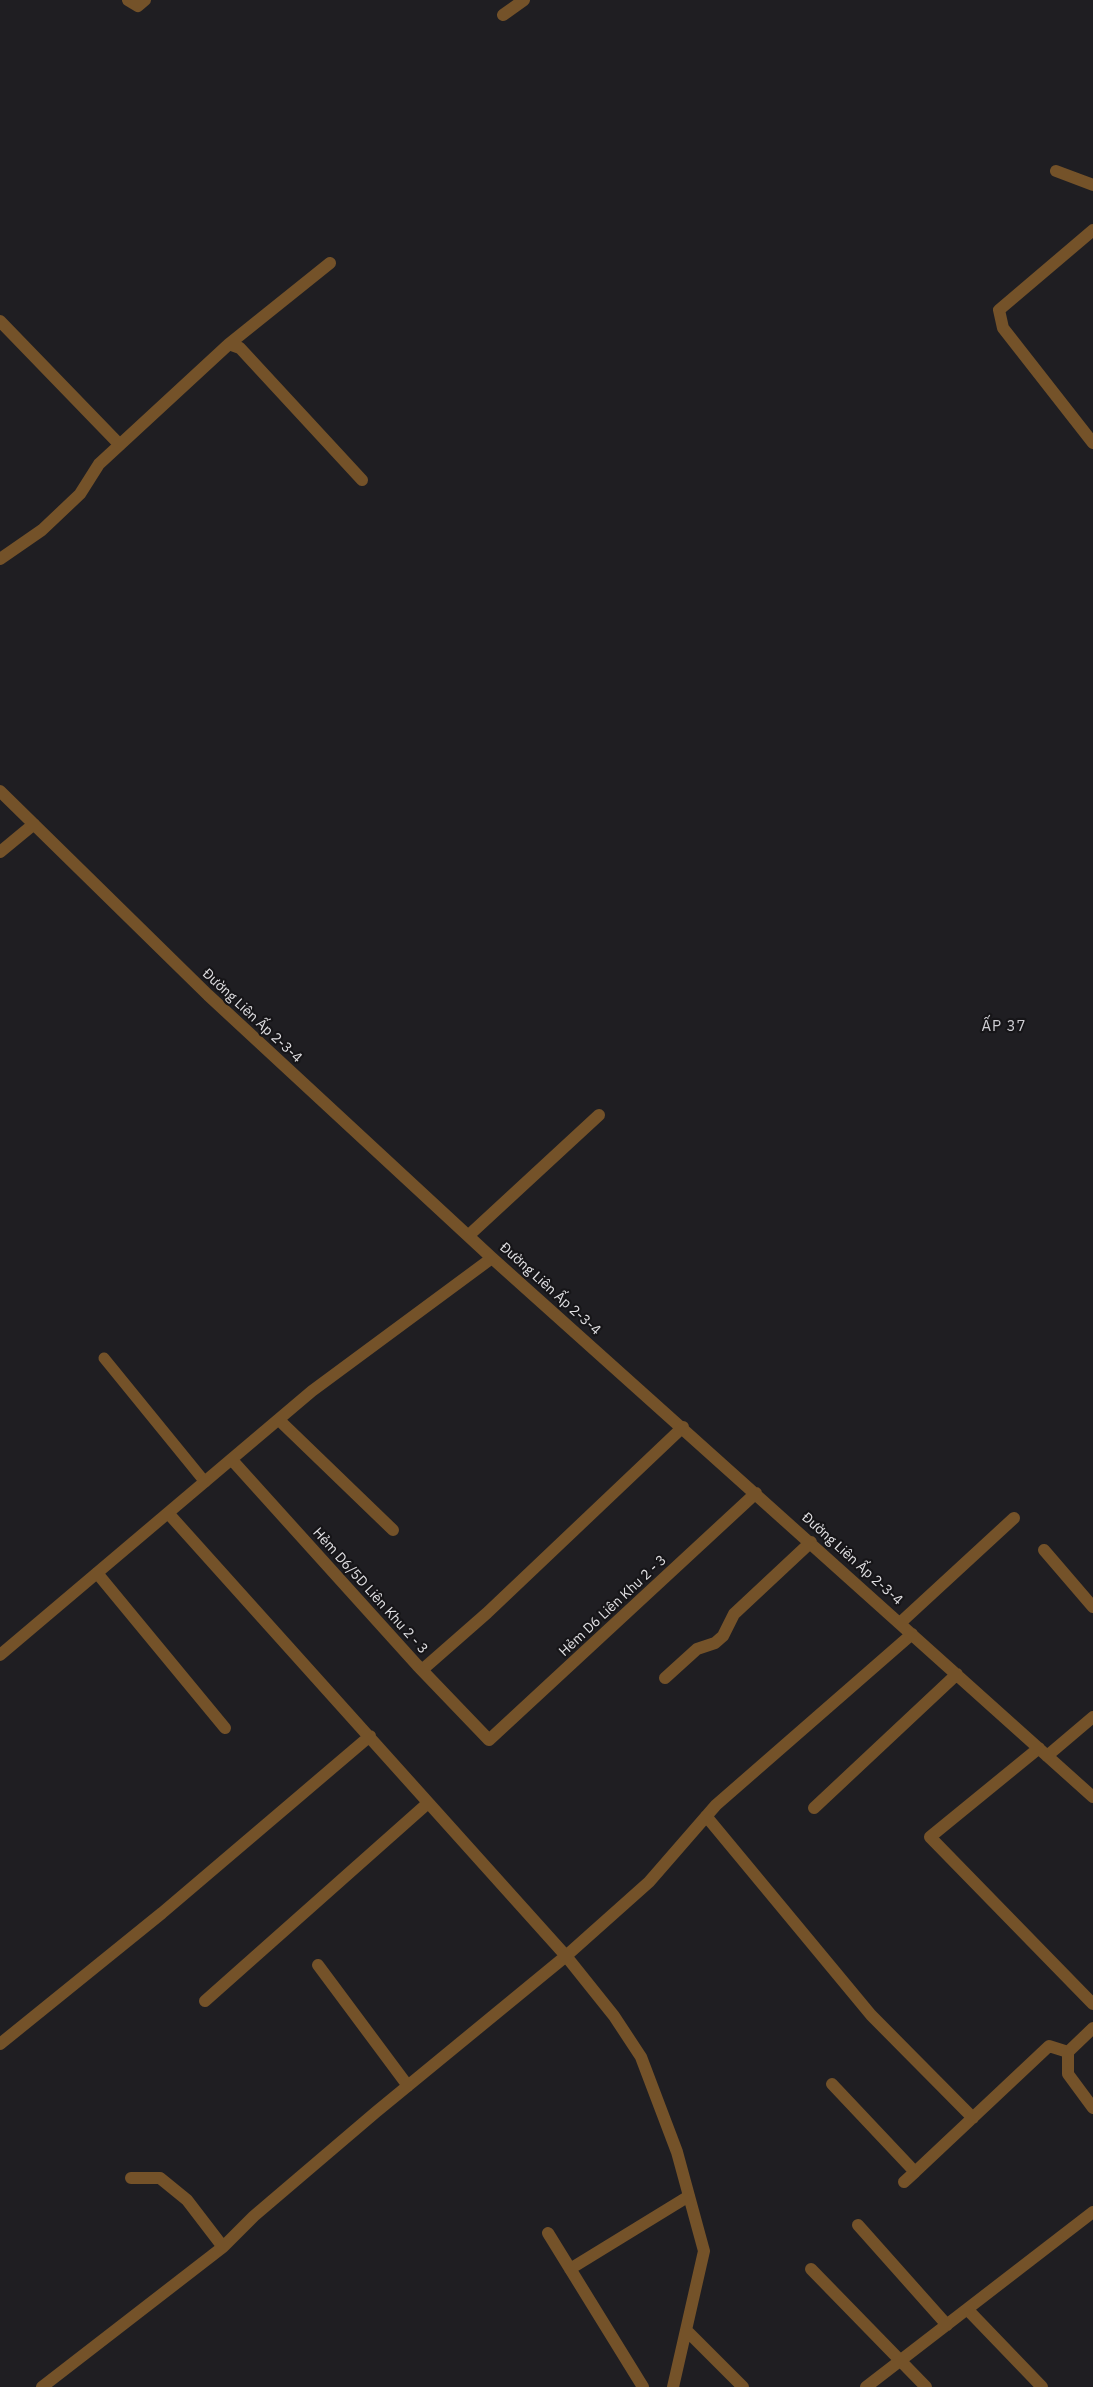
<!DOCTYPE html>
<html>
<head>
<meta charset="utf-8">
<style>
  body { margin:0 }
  canvas { display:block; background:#1f1e22 }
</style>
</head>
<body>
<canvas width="1093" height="2387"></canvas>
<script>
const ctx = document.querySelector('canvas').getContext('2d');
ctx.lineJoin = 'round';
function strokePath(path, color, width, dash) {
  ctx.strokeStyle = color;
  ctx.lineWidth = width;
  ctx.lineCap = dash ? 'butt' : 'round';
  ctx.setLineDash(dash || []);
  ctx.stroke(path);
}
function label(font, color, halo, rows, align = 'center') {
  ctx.font = font + ' "IBM Plex Sans",sans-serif';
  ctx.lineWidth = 4.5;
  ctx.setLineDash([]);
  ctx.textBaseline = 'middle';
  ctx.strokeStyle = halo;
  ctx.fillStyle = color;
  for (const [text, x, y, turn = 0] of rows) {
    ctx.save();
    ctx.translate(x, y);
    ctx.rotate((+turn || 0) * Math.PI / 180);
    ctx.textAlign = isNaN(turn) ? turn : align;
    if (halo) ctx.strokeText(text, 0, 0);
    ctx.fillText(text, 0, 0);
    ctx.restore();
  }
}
const service = new Path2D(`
  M104 1358 205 1482`);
const minor = new Path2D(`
  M128 0 138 6 145 0
  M503 15 524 0
  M1056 171 1093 185
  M1093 230 999 310 1003 328 1093 443
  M0 321 120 445
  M229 344 330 263
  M0 559 42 530 80 494 99 464 229 344 240 348 362 480
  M0 791 208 995 492 1258 1093 1797
  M0 852 34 824
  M468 1236 599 1115
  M279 1420 393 1530
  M232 1460 417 1665 489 1740 756 1493
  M168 1513 566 1956 614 2016 641 2057 677 2152 704 2251 673 2387
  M1044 1550 1093 1607
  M97 1573 225 1728
  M900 1623 1014 1518
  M0 1655 312 1391 492 1258
  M422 1670 487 1613 683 1427
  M665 1678 697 1649 715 1643 723 1636 734 1614 811 1542
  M1039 1748 930 1837 1093 2004
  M1047 1756 1093 1717
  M814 1808 957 1674
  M706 1816 871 2015 973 2118
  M318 1965 408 2086
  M205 2001 428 1803
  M1093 2028 1068 2052V2074L1093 2108
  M0 2044 162 1913 370 1736
  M832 2084 915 2172 1049 2046 1068 2052
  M131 2178H160L187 2200 223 2247 254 2216 376 2112 566 1956 649 1882 716 1805 912 1634
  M904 2182 915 2172
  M858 2225 947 2325
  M548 2233 643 2387
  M570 2269 689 2196
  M811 2269 926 2387
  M967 2309 1042 2387
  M687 2331 743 2387
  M42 2387 223 2247
  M866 2387 1093 2212`);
const streetNames = [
  ["Đường Liên Ấp 2-3-4",252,1016,43],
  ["Đường Liên Ấp 2-3-4",550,1289,42],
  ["Đường Liên Ấp 2-3-4",852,1559,42],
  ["Hẻm D6/5D Liên Khu 2 - 3",370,1591,48],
  ["Hẻm D6 Liên Khu 2 - 3",613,1606,-43]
];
const neighbourhoodNames = [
  ["ẤP 37",1004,1027]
];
strokePath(service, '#745229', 11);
strokePath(minor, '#745229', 12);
label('14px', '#e1e0e3', '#161518', streetNames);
ctx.letterSpacing = '1px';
label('15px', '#cecdd2', '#161518', neighbourhoodNames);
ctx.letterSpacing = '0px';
</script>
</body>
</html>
